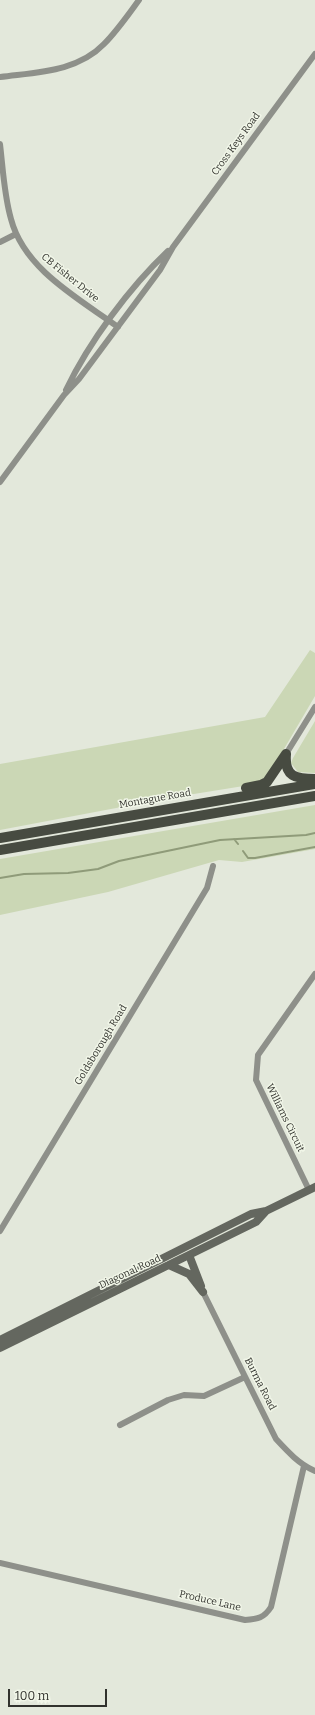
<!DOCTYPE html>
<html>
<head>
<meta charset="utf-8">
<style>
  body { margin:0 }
  #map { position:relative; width:315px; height:1715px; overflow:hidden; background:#e3e8db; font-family:Bitter,serif }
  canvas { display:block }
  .scale { position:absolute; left:8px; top:1689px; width:99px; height:18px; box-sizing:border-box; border:2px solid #31322d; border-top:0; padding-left:5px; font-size:12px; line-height:14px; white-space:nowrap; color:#31322d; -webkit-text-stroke:3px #f1f6e8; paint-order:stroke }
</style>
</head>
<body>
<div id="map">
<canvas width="315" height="1715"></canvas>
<div class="scale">100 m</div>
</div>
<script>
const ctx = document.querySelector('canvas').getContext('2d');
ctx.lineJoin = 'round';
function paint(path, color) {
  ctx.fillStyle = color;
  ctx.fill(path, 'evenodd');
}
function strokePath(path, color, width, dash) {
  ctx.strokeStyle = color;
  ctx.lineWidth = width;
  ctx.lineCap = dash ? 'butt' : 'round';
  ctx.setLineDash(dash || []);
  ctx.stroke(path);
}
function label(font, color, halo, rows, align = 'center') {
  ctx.font = font + ' Bitter,serif';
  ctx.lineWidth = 3;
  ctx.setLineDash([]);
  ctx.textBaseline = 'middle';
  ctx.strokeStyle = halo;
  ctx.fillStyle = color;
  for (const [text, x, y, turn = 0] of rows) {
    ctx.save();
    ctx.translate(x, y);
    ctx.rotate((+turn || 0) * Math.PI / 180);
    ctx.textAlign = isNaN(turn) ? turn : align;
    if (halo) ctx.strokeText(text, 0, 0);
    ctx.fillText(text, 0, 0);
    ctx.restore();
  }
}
const green = new Path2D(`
  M310 650 315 653V696L267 778 256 784 169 798 0 830V764L265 717Z
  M315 721V773L298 772 291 763 293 758Z
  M315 805V849L242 862 219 860 108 892 0 915V859Z`);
const stream = new Path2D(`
  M234 839 238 844
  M243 851 248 858H255L315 847
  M0 878 24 874 68 873 98 869 119 861 220 840 306 835 315 833`);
const street = new Path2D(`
  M0 77C37 72 77 72 104 44 117 31 128 15 139 0
  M0 144C3 169 4 195 11 219 24 269 78 298 118 327
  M0 242 16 234
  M66 390C89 342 129 288 168 251
  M0 482 64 395 79 379 160 270 173 247 315 54
  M286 754 315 707
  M309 1190 256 1080 258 1055 315 974
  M0 1231 207 888 213 866
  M203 1292 276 1439C288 1452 299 1464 315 1471
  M120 1425 168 1400 184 1395 204 1396 245 1377
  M0 1563 245 1620C258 1619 264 1618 271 1607L304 1466`);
const secondary = new Path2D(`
  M189 1255 201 1286
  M169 1265 189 1274 203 1292
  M0 1340 251 1214 266 1211 315 1187
  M0 1348 256 1222 266 1211`);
const primary = new Path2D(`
  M286 754C284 777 296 779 315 779
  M246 788 261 785 267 782 286 754
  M0 838 315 784
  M0 850 315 796`);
const streetNames = [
  ["Cross Keys Road",236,144,-54],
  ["CB Fisher Drive",70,278,39],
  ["Montague Road",155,799,-10],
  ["Goldsborough Road",101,1045,-59],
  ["Williams Circuit",285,1118,64],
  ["Diagonal Road",130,1272,-25],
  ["Burma Road",260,1384,63],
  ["Produce Lane",210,1601,13]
];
paint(green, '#cbd7b5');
strokePath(stream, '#8f9b79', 2);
strokePath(street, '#8e908a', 6);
strokePath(secondary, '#64675f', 8);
strokePath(primary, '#474b41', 10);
label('10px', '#31322d', '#f1f6e8', streetNames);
</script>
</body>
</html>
